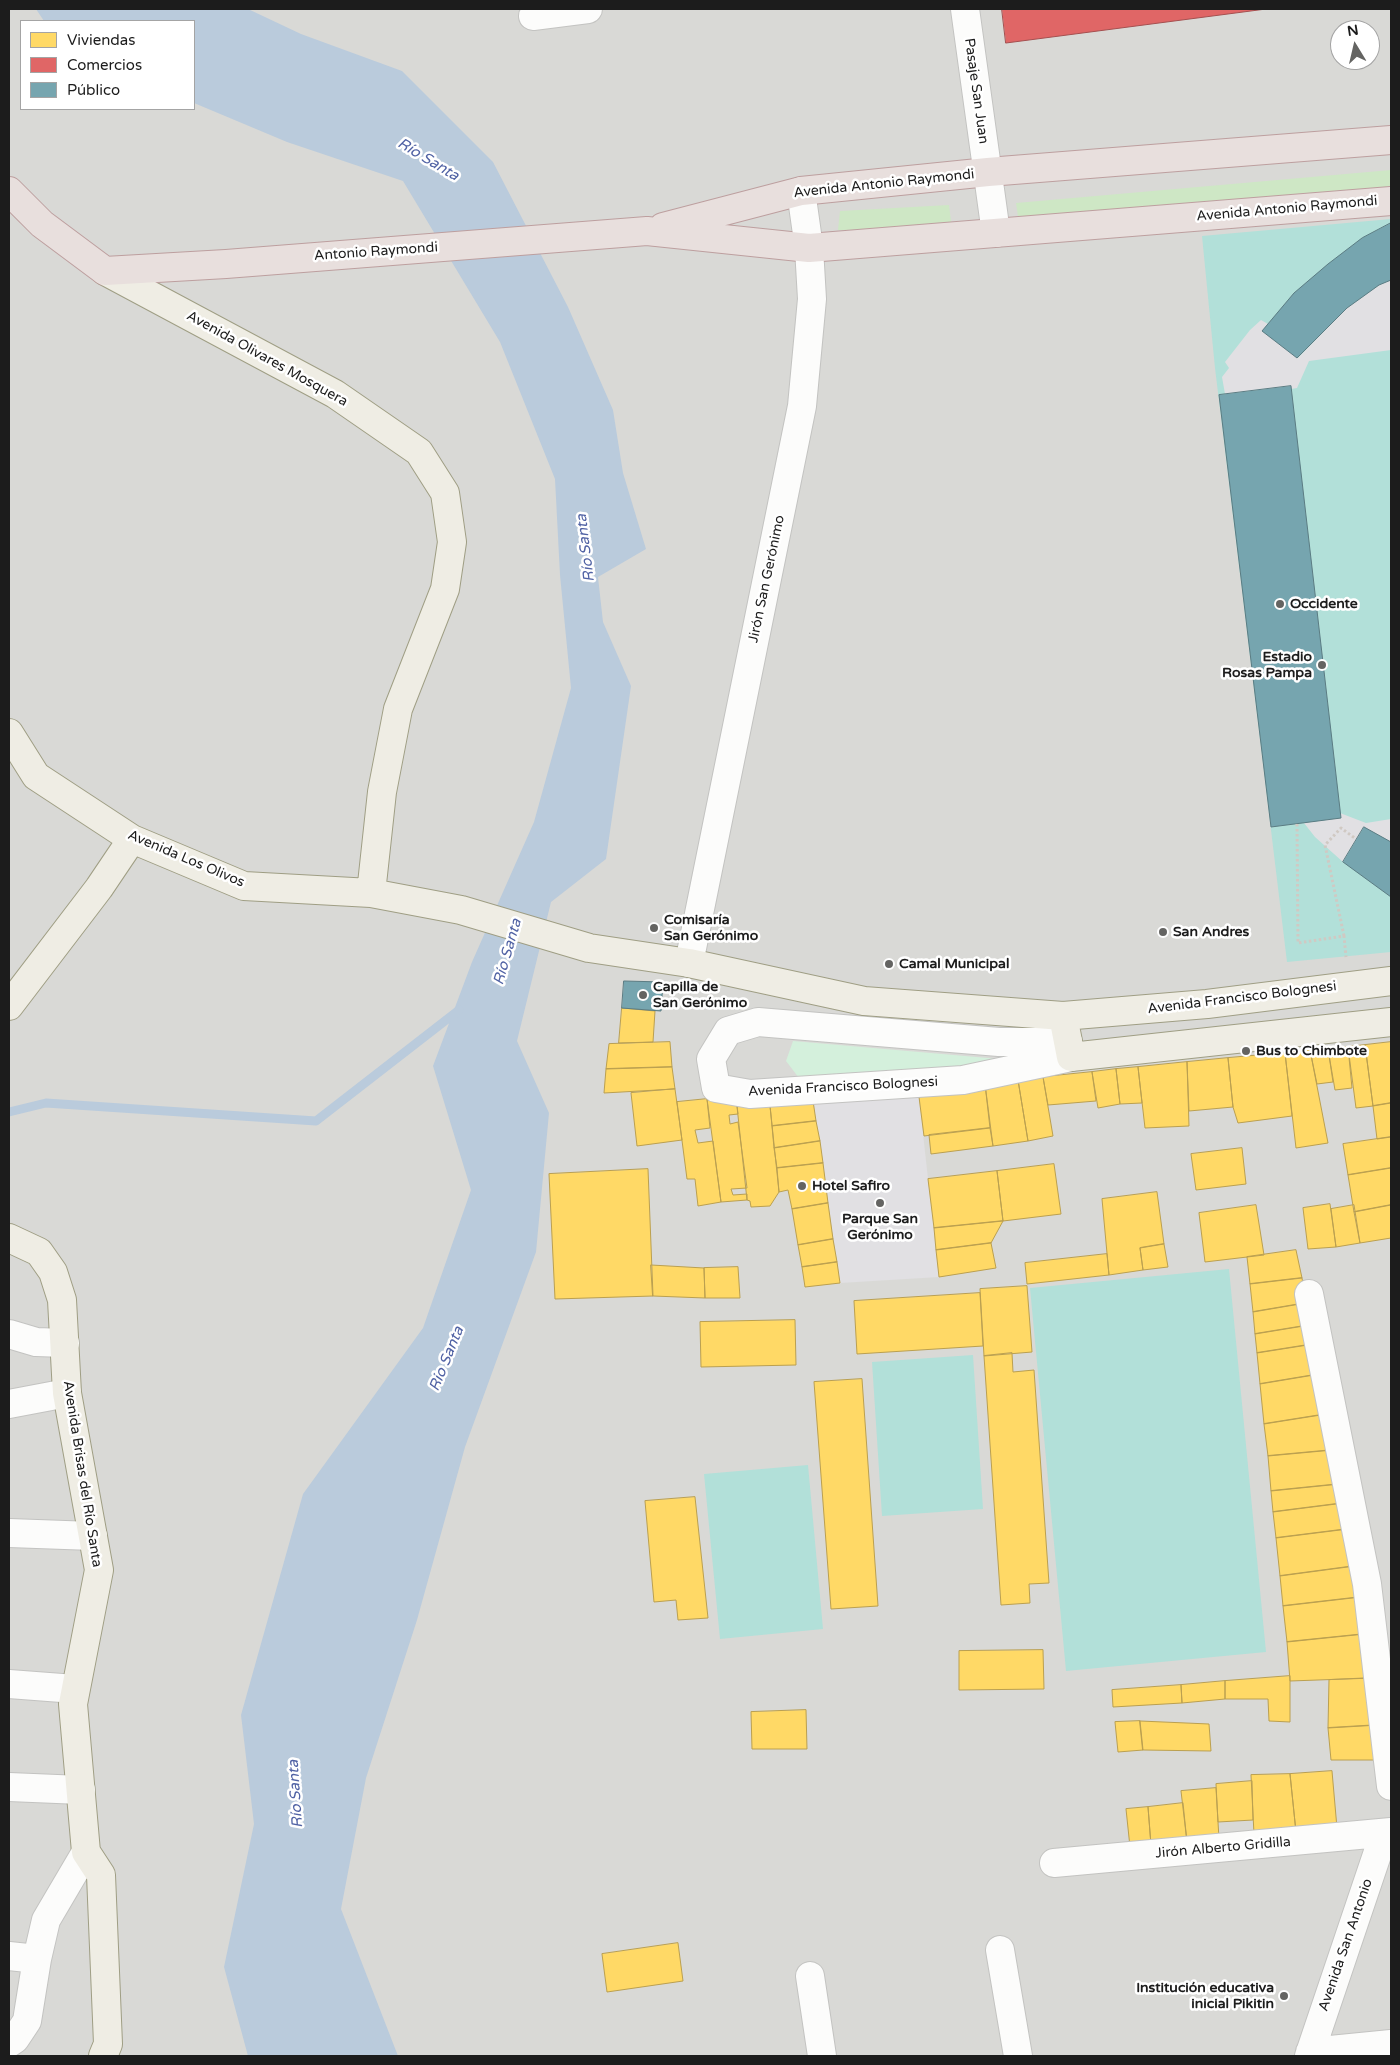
<!DOCTYPE html>
<html>
<head>
<meta charset="utf-8">
<style>
  body { margin:0 }
  #map { position:relative; width:1400px; height:2065px; overflow:hidden; background:#eaeae5; font-family:"Varela Round",sans-serif }
  canvas { display:block }
  .frame { position:absolute; inset:0; border:10px solid #1c1c1c; pointer-events:none }
  .legend { position:absolute; left:20px; top:20px; width:175px; height:90px; box-sizing:border-box; background:#fff; border:1px solid #a4a4a4; margin:0; padding:6px 9px; list-style:none; font-size:15px; color:#1c1c1c }
  .legend li { display:flex; align-items:center; gap:10px; height:25px }
  .legend b { width:25px; border:1px solid #a4a4a4 }
  .north { position:absolute; left:1330px; top:20px; width:50px; height:50px; box-sizing:border-box; background:#fff; border:1px solid #a4a4a4; border-radius:50%; rotate:351deg; font-size:14px; font-weight:700; line-height:20px; text-align:center; color:#1c1c1c }
  .north::after { content:''; display:block; margin:auto; width:18px; height:22px; background:#646462; clip-path:polygon(50% 0,100% 100%,50% 72%,0 100%) }
</style>
</head>
<body>
<div id="map">
<canvas width="1400" height="2065"></canvas>
<div class="frame"></div>
<ul class="legend">
<li><b style="height:14px;background:#ffd966"></b>Viviendas</li>
<li><b style="height:14px;background:#e06666"></b>Comercios</li>
<li><b style="height:14px;background:#76a5af"></b>Público</li>
</ul>
<div class="north">N</div>
</div>
<script>
const ctx = document.querySelector('canvas').getContext('2d');
ctx.lineJoin = 'round';
function paint(path, color) {
  ctx.fillStyle = color;
  ctx.fill(path, 'evenodd');
}
function strokePath(path, color, width, dash) {
  ctx.strokeStyle = color;
  ctx.lineWidth = width;
  ctx.lineCap = dash ? 'butt' : 'round';
  ctx.setLineDash(dash || []);
  ctx.stroke(path);
}
function label(font, color, halo, rows, align = 'center') {
  ctx.font = font + ' "Varela Round",sans-serif';
  ctx.lineWidth = 5;
  ctx.setLineDash([]);
  ctx.textBaseline = 'middle';
  ctx.strokeStyle = halo;
  ctx.fillStyle = color;
  for (const [text, x, y, turn = 0] of rows) {
    ctx.save();
    ctx.translate(x, y);
    ctx.rotate((+turn || 0) * Math.PI / 180);
    ctx.textAlign = isNaN(turn) ? turn : align;
    if (halo) ctx.strokeText(text, 0, 0);
    ctx.fillText(text, 0, 0);
    ctx.restore();
  }
}
const residential = new Path2D(`
  M9 9H1391V2056H9ZM21 21H194V109H21ZM1340 30H1370V60H1340Z`);
const grass = new Path2D(`
  M1391 170V193L1019 223 1016 203Z
  M949 205 952 229 838 230 840 211Z`);
const park = new Path2D(`
  M793 1041 1011 1060 926 1074 799 1078 786 1061Z`);
const pitch = new Path2D(`
  M1391 219V952L1287 962 1215 368 1202 236Z
  M1229 1269 1266 1652 1066 1671 1030 1288Z
  M973 1355 983 1509 882 1516 872 1362Z
  M808 1465 823 1629 720 1639 704 1474Z`);
const plaza = new Path2D(`
  M1391 280V350L1309 361 1297 388 1291 389 1290 386 1225 394 1222 377 1229 368 1225 362 1250 330 1261 320 1268 324 1262 331 1298 358 1347 308 1379 285Z
  M1340 813 1366 823 1391 819V842L1364 827 1343 862 1315 837 1304 823 1341 818Z
  M918 1089 939 1277 840 1283 812 1094Z`);
const water = new Path2D(`
  M36 9H248L301 34 402 71 493 162 568 307 613 410 623 473 646 549 598 577 603 622 631 686 606 859 551 902 517 1041 549 1113 536 1252 465 1447 417 1620 366 1778 341 1909 398 2056H248L224 1967 254 1824 241 1715 303 1494 423 1328 471 1190 433 1066 472 962 534 822 571 688 560 575 555 479 500 342 403 181 287 142 194 103V21H44Z`);
const homes = new Path2D(`
  M622 1008 655 1011 653 1042 619 1043Z
  M670 1042 672 1067 606 1069 609 1044Z
  M1391 1042V1103L1373 1106 1365 1045Z
  M1365 1045 1373 1106 1356 1108 1348 1047Z
  M1348 1047 1352 1088 1335 1090 1328 1049Z
  M1328 1049 1333 1082 1317 1084 1310 1050Z
  M1310 1050 1328 1143 1296 1148 1285 1053Z
  M1285 1053 1292 1116 1238 1123 1233 1107 1228 1058Z
  M1228 1058 1233 1107 1189 1111 1187 1062Z
  M1187 1062 1189 1126 1145 1128 1138 1067Z
  M672 1067 675 1089 604 1093 606 1069Z
  M1138 1067 1142 1103 1120 1104 1116 1069Z
  M1116 1069 1120 1104 1098 1108 1092 1072Z
  M1092 1072 1096 1101 1048 1105 1043 1077Z
  M1043 1077 1053 1136 1028 1141 1018 1080Z
  M1018 1080 1028 1141 993 1146 985 1084Z
  M985 1084 990 1128 924 1136 918 1089Z
  M675 1089 682 1140 637 1146 631 1093Z
  M812 1094 816 1121 772 1126 769 1096Z
  M769 1096 779 1192 770 1206 751 1207 750 1201 747 1200 736 1097Z
  M736 1097 738 1114 729 1115 730 1124 738 1122 747 1188 731 1189 733 1195 747 1194V1200L721 1202 707 1099Z
  M707 1099 710 1128 695 1130 698 1143 713 1141 721 1202 698 1206 695 1179H687L677 1102Z
  M1391 1103V1137L1377 1139 1373 1106Z
  M816 1121 820 1141 774 1148 772 1126Z
  M990 1128 993 1146 931 1154 929 1135Z
  M1391 1137V1168L1348 1175 1343 1144Z
  M820 1141 823 1163 777 1168 774 1148Z
  M1242 1148 1246 1184 1196 1190 1191 1154Z
  M823 1163 828 1203 792 1209 788 1190 779 1192 777 1168Z
  M1054 1164 1061 1214 1003 1221 997 1171Z
  M1391 1168V1205L1354 1212 1348 1175Z
  M648 1169 653 1296 555 1299 549 1174Z
  M997 1171 1003 1221 934 1228 928 1179Z
  M1157 1192 1164 1244 1140 1248 1143 1270 1109 1275 1102 1199Z
  M828 1203 833 1239 798 1245 792 1209Z
  M1330 1204 1336 1247 1308 1249 1303 1208Z
  M1256 1205 1264 1255 1205 1262 1199 1213Z
  M1354 1205 1360 1243 1336 1247 1331 1209Z
  M1391 1205V1238L1360 1243 1354 1212Z
  M1003 1221 991 1243 936 1250 934 1228Z
  M833 1239 837 1262 802 1267 798 1245Z
  M991 1243 996 1268 939 1277 936 1250Z
  M1164 1244 1168 1267 1143 1270 1140 1248Z
  M1296 1250 1302 1278 1250 1284 1247 1257Z
  M1107 1254 1109 1275 1027 1284 1025 1263Z
  M837 1262 840 1283 805 1287 802 1267Z
  M651 1265 704 1268 705 1298 653 1296Z
  M738 1267 740 1298H705L704 1268Z
  M1302 1278 1306 1303 1253 1312 1250 1284Z
  M1027 1286 1032 1352 984 1356 980 1289Z
  M980 1293 983 1346 857 1354 854 1301Z
  M1306 1303 1310 1325 1255 1334 1253 1312Z
  M795 1320 796 1365 701 1367 700 1322Z
  M1310 1325 1314 1344 1257 1353 1255 1334Z
  M1314 1344 1320 1374 1260 1384 1257 1353Z
  M1012 1353 1013 1372 1034 1370 1049 1583 1029 1584 1030 1603 1001 1605 984 1356Z
  M1320 1374 1327 1414 1264 1424 1260 1384Z
  M862 1379 878 1606 831 1609 814 1382Z
  M1327 1414 1333 1450 1268 1456 1264 1424Z
  M1333 1450 1340 1484 1271 1491 1268 1456Z
  M1340 1484 1344 1503 1273 1512 1271 1491Z
  M695 1497 708 1618 678 1620 676 1600 654 1602 645 1501Z
  M1344 1503 1348 1529 1276 1538 1273 1512Z
  M1348 1529 1355 1566 1280 1576 1276 1538Z
  M1355 1566 1361 1597 1283 1606 1280 1576Z
  M1361 1597 1365 1634 1287 1642 1283 1606Z
  M1365 1634 1373 1678 1290 1681 1287 1642Z
  M1043 1650 1044 1689 959 1690V1651Z
  M1290 1676V1722L1269 1721 1268 1699H1225V1681Z
  M1373 1678 1379 1725 1328 1728 1329 1680Z
  M1225 1681V1699L1182 1703 1181 1685Z
  M1181 1685 1182 1703 1113 1707 1112 1690Z
  M806 1710 807 1749H752L751 1712Z
  M1140 1721 1209 1724 1211 1751 1143 1750Z
  M1140 1721 1143 1750 1118 1752 1115 1722Z
  M1379 1725 1385 1760H1331L1328 1728Z
  M1332 1771 1337 1828 1296 1832 1290 1774Z
  M1290 1774 1296 1832 1254 1834 1251 1775Z
  M1252 1781 1253 1820 1218 1822 1216 1784Z
  M1216 1788 1219 1839 1187 1842 1181 1791Z
  M1183 1803 1187 1842 1151 1845 1148 1807Z
  M1148 1807 1151 1845 1130 1847 1126 1809Z
  M678 1943 683 1981 607 1992 602 1954Z`);
const shops = new Path2D(`
  M1002 9H1266L1006 43Z`);
const public = new Path2D(`
  M1391 223V280L1379 285 1347 308 1297 358 1262 331 1294 293 1328 264 1362 238Z
  M1291 386 1341 818 1271 827 1219 395Z
  M1364 827 1391 842V897L1343 862Z
  M624 981 663 982 661 1011 622 1008Z`);
const stream = new Path2D(`
  M9 1112 46 1103 316 1121 459 1010`);
const path = new Path2D(`
  M1297 824 1298 943 1344 936 1346 957
  M1344 936 1325 845 1341 828 1356 839`);
const minor = new Path2D(`
  M965 9 996 233
  M533 16 588 9
  M689 963 802 406 812 299 809 248 801 191
  M1068 1042H999L758 1022 728 1031 711 1059 716 1088 750 1094 963 1080 1071 1057
  M1309 1294 1367 1584 1391 1786
  M9 1334 36 1342 65 1343
  M9 1404 67 1393
  M9 1533 93 1536
  M9 1684 75 1689
  M9 1787 81 1790
  M1054 1863 1391 1832
  M1000 1950 1018 2056
  M9 1956 37 1959
  M810 1976 822 2056
  M9 2043 15 2039 27 2021 37 1959 46 1920 86 1852
  M1310 2052 1391 2044
  M1309 2056 1384 1834`);
const major = new Path2D(`
  M105 271 335 394 419 452 445 493 452 542 445 589 398 709 382 792 371 893
  M9 733 36 776 132 839 244 886 371 893 461 910 589 948 689 963 864 1001 1063 1016 1207 1004 1391 981
  M9 1006 99 888 132 839
  M1063 1016 1071 1057 1391 1022
  M9 1238 39 1252 53 1272 62 1300 67 1393 99 1570 73 1704 86 1852 101 1875 108 2044 103 2056`);
const highway = new Path2D(`
  M9 191 42 224 105 271 226 264 647 231 809 248 1391 201
  M663 227 801 191 988 172 1391 140`);
const markers = [
  [1280,604,5,"#646462"],
  [1322,665,5,"#646462"],
  [654,928,5,"#646462"],
  [1163,932,5,"#646462"],
  [889,964,5,"#646462"],
  [643,995,5,"#646462"],
  [1246,1051,5,"#646462"],
  [802,1186,5,"#646462"],
  [880,1203,5,"#646462"],
  [1284,1996,5,"#646462"]
];
const streetNames = [
  ["Pasaje San Juan",976,91,82],
  ["Avenida Antonio Raymondi",884,184,-6],
  ["Avenida Antonio Raymondi",1287,209,-5],
  ["Antonio Raymondi",376,252,-4],
  ["Avenida Olivares Mosquera",267,359,29],
  ["Jirón San Gerónimo",767,579,-78],
  ["Avenida Los Olivos",186,859,23],
  ["Avenida Francisco Bolognesi",1242,998,-7],
  ["Avenida Francisco Bolognesi",843,1087,-3],
  ["Avenida Brisas del Río Santa",82,1474,81],
  ["Jirón Alberto Gridilla",1223,1848,-5],
  ["Avenida San Antonio",1346,1945,-71]
];
const poiNames = [
  ["Occidente",1290,604],
  ["Estadio",1312,657,"right"],
  ["Rosas Pampa",1312,673,"right"],
  ["Comisaría",664,920],
  ["San Gerónimo",664,936],
  ["San Andres",1173,932],
  ["Camal Municipal",899,964],
  ["Capilla de",653,987],
  ["San Gerónimo",653,1003],
  ["Bus to Chimbote",1256,1051],
  ["Hotel Safiro",812,1186],
  ["Parque San",880,1219,"center"],
  ["Gerónimo",880,1235,"center"],
  ["Institución educativa",1274,1988,"right"],
  ["inicial Pikitin",1274,2004,"right"]
];
const waterNames = [
  ["Río Santa",428,160,31],
  ["Río Santa",586,548,-97],
  ["Río Santa",508,952,-74],
  ["Río Santa",447,1359,-68],
  ["Río Santa",296,1794,-94]
];
paint(residential, '#d9d9d6');
paint(grass, '#cee7c5');
paint(park, '#d4f0dc');
paint(pitch, '#b2e0d9');
paint(plaza, '#e1e0e3');
paint(water, '#bacbdc');
paint(homes, '#ffd966');
strokePath(homes, '#bba050', 1);
paint(shops, '#e06666');
strokePath(shops, '#a55050', 1);
paint(public, '#76a5af');
strokePath(public, '#5b7c83', 1);
strokePath(stream, '#bacbdc', 9);
strokePath(minor, '#c3c3c1', 30);
strokePath(major, '#9f9e84', 30);
strokePath(highway, '#bd9f9f', 30);
strokePath(path, '#d0c9c3', 3, [2.5, 2.5]);
strokePath(minor, '#fcfcfb', 28);
strokePath(major, '#efede4', 28);
strokePath(highway, '#e8dfdd', 28);
for (const [x, y, r, color] of markers) {
  const dot = new Path2D();
  dot.arc(x, y, r, 0, 2 * Math.PI);
  ctx.fillStyle = color;
  ctx.fill(dot);
  strokePath(dot, '#fff', 2);
}
label('14px', '#1c1c1c', '#fff', streetNames);
label('bold 14px', '#1c1c1c', '#fff', poiNames, 'left');
label('italic 15px', '#5062a4', '#fff', waterNames);
</script>
</body>
</html>
